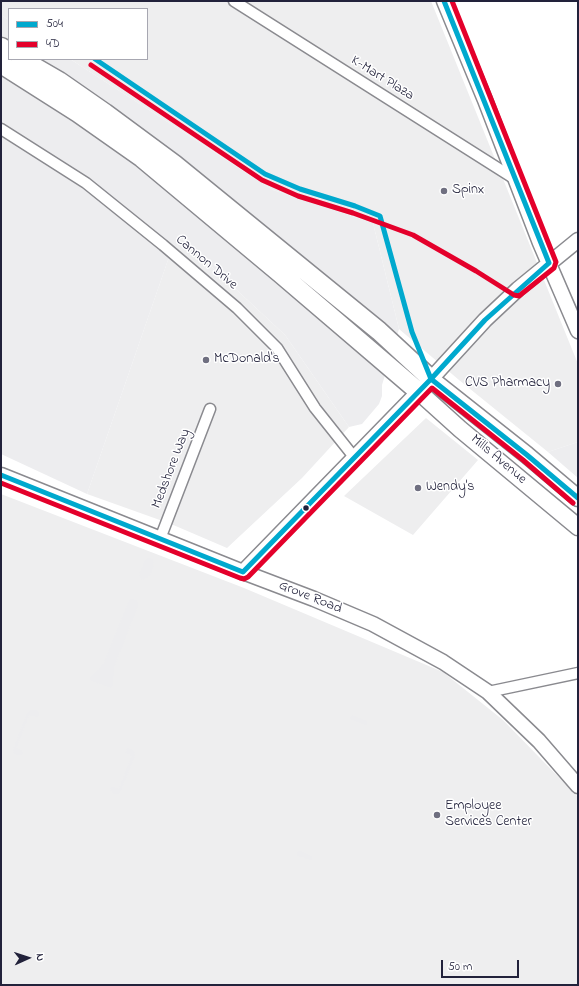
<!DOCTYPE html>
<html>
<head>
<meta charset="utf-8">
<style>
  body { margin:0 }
  #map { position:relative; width:579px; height:986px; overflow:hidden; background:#fff; font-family:"Indie Flower",sans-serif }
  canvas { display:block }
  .frame { position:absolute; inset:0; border:2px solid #22223b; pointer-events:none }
  .legend { position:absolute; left:8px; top:8px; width:140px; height:52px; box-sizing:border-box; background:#fff; border:1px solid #a7a7b1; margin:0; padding:5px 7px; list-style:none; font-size:12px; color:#22223b }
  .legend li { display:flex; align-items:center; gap:8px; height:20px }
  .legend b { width:20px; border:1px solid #a7a7b1 }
  .north { position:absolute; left:8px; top:938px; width:40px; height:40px; -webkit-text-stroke:3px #fff; paint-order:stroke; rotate:87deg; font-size:11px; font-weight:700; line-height:16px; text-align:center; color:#22223b }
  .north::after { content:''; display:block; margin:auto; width:14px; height:18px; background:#22223b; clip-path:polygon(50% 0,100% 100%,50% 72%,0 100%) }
  .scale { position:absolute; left:441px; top:960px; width:78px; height:18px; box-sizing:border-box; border:2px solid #22223b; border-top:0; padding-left:5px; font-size:12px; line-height:14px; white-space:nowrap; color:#22223b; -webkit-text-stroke:3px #fff; paint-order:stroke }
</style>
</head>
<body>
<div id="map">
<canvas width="579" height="986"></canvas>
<div class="frame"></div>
<ul class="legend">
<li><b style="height:5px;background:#00a9ce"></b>504</li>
<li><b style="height:5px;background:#e4002b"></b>4D</li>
</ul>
<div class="north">N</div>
<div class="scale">50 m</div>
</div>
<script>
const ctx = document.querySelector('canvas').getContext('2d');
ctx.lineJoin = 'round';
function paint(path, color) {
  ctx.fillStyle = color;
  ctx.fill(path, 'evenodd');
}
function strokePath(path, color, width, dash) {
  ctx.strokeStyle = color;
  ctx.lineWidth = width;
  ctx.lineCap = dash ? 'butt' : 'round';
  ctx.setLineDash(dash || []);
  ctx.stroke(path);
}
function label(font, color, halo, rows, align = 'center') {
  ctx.font = font + ' "Indie Flower",sans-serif';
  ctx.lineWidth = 3;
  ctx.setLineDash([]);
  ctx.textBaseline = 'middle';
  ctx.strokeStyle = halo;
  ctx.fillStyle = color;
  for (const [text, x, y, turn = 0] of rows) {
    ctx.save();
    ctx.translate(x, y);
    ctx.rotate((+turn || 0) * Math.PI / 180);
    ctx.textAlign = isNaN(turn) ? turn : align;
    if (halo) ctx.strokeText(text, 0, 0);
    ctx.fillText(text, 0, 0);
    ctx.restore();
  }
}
const built = new Path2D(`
  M1 1H431L578 364V442L548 452 459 380 399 329 373 223 273 190 70 59H147V9H9V20L1 15Z
  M182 239 285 335 349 427 302 478 227 548 171 524 87 494 168 260Z
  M426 418 478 460 413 535 344 496Z
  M1 494 244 588 443 672 503 720 578 797V985H1Z`);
const green = new Path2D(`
  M1 15 9 20V59H70L273 190 373 223 399 329 382 385V396L379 404 362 424 349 427 285 335 182 239 168 260 87 494 1 454Z
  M578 442V478L548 452Z
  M149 558 153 560C155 567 149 582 141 579L139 575 145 561Z
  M132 599 137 600 138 605 114 667 113 686 111 688 92 681 90 678 99 670 104 663 129 601Z
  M30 710H35L38 712 39 715 36 717 29 715 16 748 22 751 24 753 22 755H18L14 753 13 750 28 712Z
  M352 715 367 721V724L365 725 350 719V717Z
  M128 748 133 750 135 755 120 792 119 794H114L111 791 110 788 112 786 119 789 132 756 125 752Z
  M300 851 312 856V860L297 856V853Z`);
const street = new Path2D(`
  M234 1 515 179
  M1 129 86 183 163 245 237 308 277 348 315 408 354 457
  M160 539 210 409
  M488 692 578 673`);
const secondary = new Path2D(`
  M444 1 485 100 540 243 578 331
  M1 475 243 572 314 599 373 624 443 662 488 692 539 741 578 786
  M243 572 431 379 485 320 518 289 578 240`);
const primary = new Path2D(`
  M431 379 527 455 578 498
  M419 392 460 429 578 527`);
const highway = new Path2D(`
  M1 47 9 52
  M21 59 59 81 105 113 174 164 379 331 431 379
  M1 64 78 113 142 158 281 274 419 392`);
const bus1 = new Path2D(`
  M95 59 265 174 300 189 355 206 380 216 412 332 431 379 527 455 578 498
  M1 475 243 572 431 379 485 320 549 263 444 1`);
const bus2 = new Path2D(`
  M91 65 262 180 298 196 353 213 413 235 476 271 514 295 519 296 554 268 556 262 452 1
  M1 483 240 578 244 579 248 577 432 388 523 460 573 503`);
const markers = [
  [444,191,4,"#6f6f80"],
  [206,360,4,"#6f6f80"],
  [558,384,4,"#6f6f80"],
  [418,488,4,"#6f6f80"],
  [306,508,3.5,"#22223b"],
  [437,815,4,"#6f6f80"]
];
const streetNames = [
  ["K-Mart Plaza",382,79,32],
  ["Cannon Drive",206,263,40],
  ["Mills Avenue",498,460,40],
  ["Medshore Way",172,469,-69],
  ["Grove Road",310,598,22]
];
const poiNames = [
  ["Spinx",452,191],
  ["McDonald's",214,360],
  ["CVS Pharmacy",550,384,"right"],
  ["Wendy's",426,488],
  ["Employee",445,807],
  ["Services Center",445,823]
];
paint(built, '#eeeeef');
paint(green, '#ededef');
strokePath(street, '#8a8a8f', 13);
strokePath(secondary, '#8a8a8f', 17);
strokePath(primary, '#8a8a8f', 19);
strokePath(highway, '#8a8a8f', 21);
strokePath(street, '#fff', 10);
strokePath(secondary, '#fff', 14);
strokePath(primary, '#fff', 16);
strokePath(highway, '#fff', 18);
strokePath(bus1, '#00a9ce', 5);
strokePath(bus2, '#e4002b', 5);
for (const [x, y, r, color] of markers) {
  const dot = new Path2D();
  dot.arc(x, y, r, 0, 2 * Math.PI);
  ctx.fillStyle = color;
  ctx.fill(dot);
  strokePath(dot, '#fff', 1.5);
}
label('14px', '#22223b', '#fff', streetNames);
label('14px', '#22223b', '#fff', poiNames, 'left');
</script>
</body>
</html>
